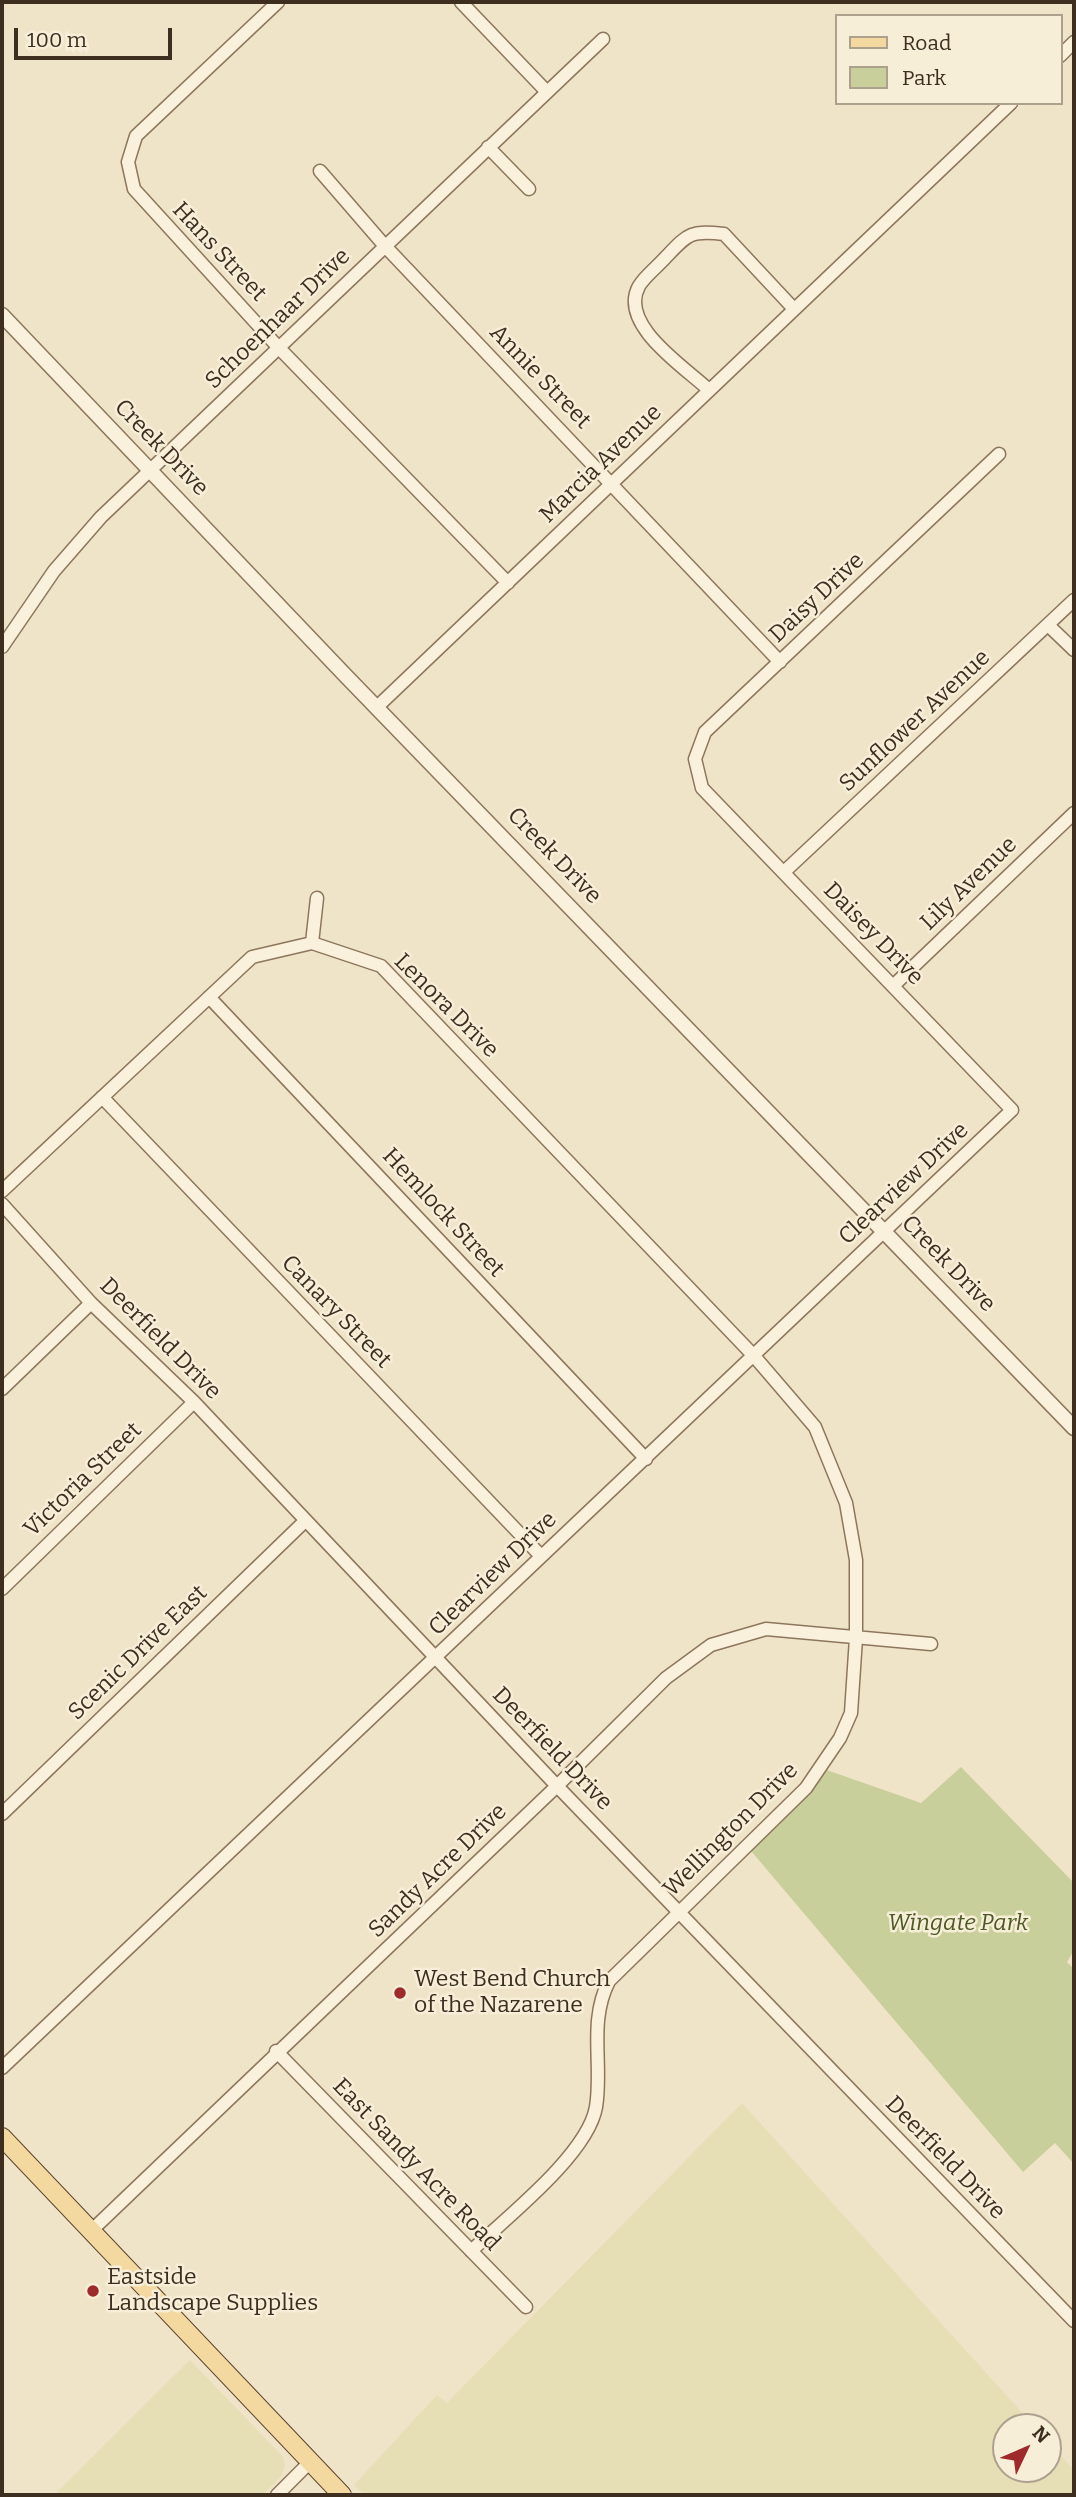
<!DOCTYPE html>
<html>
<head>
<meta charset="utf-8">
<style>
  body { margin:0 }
  #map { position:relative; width:1076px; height:2497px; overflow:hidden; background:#f0e4c8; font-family:Bitter,serif }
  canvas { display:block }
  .frame { position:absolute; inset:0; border:4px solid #3d2e20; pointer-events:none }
  .legend { position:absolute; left:835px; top:14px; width:228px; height:91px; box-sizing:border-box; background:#f7eed8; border:2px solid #ada18e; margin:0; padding:9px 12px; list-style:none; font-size:21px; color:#3d2e20 }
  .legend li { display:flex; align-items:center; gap:14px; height:35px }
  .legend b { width:35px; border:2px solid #ada18e }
  .north { position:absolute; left:992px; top:2413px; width:70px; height:70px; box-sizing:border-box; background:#f7eed8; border:2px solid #ada18e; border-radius:50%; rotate:46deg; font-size:19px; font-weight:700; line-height:28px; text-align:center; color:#3d2e20 }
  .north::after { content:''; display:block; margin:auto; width:24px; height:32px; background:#9e2a2b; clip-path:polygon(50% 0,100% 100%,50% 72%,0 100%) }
  .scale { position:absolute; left:14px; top:28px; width:158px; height:32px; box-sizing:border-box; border:4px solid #3d2e20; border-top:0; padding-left:9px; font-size:21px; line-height:24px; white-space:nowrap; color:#3d2e20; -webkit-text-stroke:5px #f7eed8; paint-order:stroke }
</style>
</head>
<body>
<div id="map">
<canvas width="1076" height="2497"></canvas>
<div class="frame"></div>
<ul class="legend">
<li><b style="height:9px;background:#f3d9a0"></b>Road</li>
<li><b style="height:19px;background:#c9cf9b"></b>Park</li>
</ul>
<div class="north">N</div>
<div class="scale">100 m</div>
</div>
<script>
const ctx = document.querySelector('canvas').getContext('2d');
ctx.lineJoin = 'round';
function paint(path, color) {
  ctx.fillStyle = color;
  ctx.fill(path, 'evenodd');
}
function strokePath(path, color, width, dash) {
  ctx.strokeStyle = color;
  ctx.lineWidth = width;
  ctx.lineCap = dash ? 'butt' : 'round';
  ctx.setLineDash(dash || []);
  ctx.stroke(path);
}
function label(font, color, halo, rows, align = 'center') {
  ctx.font = font + ' Bitter,serif';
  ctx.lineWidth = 5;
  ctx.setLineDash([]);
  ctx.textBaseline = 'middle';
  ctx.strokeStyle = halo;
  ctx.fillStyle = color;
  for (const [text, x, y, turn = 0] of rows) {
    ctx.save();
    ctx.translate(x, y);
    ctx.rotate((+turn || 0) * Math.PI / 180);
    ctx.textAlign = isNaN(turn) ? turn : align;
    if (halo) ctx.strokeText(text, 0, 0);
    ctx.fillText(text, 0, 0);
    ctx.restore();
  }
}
const farmland = new Path2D(`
  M742 2103 1035 2427H1006V2469H1048V2441L1074 2470V2495H364L354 2485 437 2395 447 2403Z
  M190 2360 283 2457 285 2465 282 2475 263 2495H54Z`);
const green = new Path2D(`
  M961 1767 1074 1883V1950L1067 1962 1074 1969V2164L1055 2143 1023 2172 746 1845 821 1768 921 1803Z`);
const minor = new Path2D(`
  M278 2 136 136 128 162 134 189 278 347 508 583
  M461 2 547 92
  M1060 56 1074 42
  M488 147 529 189
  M320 171 384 245 780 662
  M708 389C683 366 618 324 639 286 645 276 657 267 665 258 688 234 690 230 724 234L794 309
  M1048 625 1074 650
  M2 647 54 571 101 517 603 39
  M377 707 1011 103
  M784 872 1074 600
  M312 943 317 898
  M893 986 1074 813
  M209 997 646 1459
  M102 1097 541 1556
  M2 1191 252 957 312 943 381 966 754 1356 815 1427 846 1503 856 1560V1638L851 1713 840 1738 806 1788 609 1981C588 2022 603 2064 596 2107 588 2154 506 2218 471 2251
  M2 1204 91 1303 194 1402 557 1786 1074 2321
  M2 1389 91 1303
  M2 1589 194 1402
  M2 1814 304 1522
  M276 2051 526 2307
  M2 2068 1012 1110 702 788 695 759 705 732 999 454
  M90 2232 557 1786 666 1678 711 1645 766 1629 931 1644
  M277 2495 310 2462`);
const tertiary = new Path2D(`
  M2 315 344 674 1074 1428`);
const primary = new Path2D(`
  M2 2137 342 2495`);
const markers = [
  [400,1993,7,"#9e2a2b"],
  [93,2291,7,"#9e2a2b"]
];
const streetNames = [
  ["Hans Street",219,252,47],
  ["Schoenhaar Drive",278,319,-44],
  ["Annie Street",540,377,46],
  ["Creek Drive",161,448,46],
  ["Marcia Avenue",601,464,-44],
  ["Daisy Drive",817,598,-43],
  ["Sunflower Avenue",915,721,-43],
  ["Creek Drive",554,856,46],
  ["Lily Avenue",969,884,-44],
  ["Daisey Drive",873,934,46],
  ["Lenora Drive",446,1006,45],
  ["Clearview Drive",904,1184,-43],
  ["Hemlock Street",443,1213,47],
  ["Creek Drive",948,1264,46],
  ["Canary Street",336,1312,46],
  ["Deerfield Drive",160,1339,45],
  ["Victoria Street",83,1480,-44],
  ["Clearview Drive",493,1574,-44],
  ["Scenic Drive East",138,1653,-44],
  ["Deerfield Drive",552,1749,46],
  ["Wellington Drive",731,1830,-45],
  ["Sandy Acre Drive",438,1871,-44],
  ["Deerfield Drive",945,2158,46],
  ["East Sandy Acre Road",416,2165,46]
];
const parkNames = [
  ["Wingate Park",958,1924]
];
const poiNames = [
  ["West Bend Church",414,1980],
  ["of the Nazarene",414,2006],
  ["Eastside",107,2278],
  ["Landscape Supplies",107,2304]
];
paint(farmland, '#e6deb5');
paint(green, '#c9cf9b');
strokePath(minor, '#8d765c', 15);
strokePath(tertiary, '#8d765c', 17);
strokePath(primary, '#5b4430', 20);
strokePath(minor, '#faf1dc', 12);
strokePath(tertiary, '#faf1dc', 14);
strokePath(primary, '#f3d9a0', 18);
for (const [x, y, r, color] of markers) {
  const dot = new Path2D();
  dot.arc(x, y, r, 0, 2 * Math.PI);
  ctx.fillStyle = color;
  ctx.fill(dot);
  strokePath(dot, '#f7eed8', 2.5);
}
label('23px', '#3d2e20', '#f7eed8', streetNames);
label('italic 23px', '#4d5a26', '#f7eed8', parkNames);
label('23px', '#3d2e20', '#f7eed8', poiNames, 'left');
</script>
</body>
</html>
